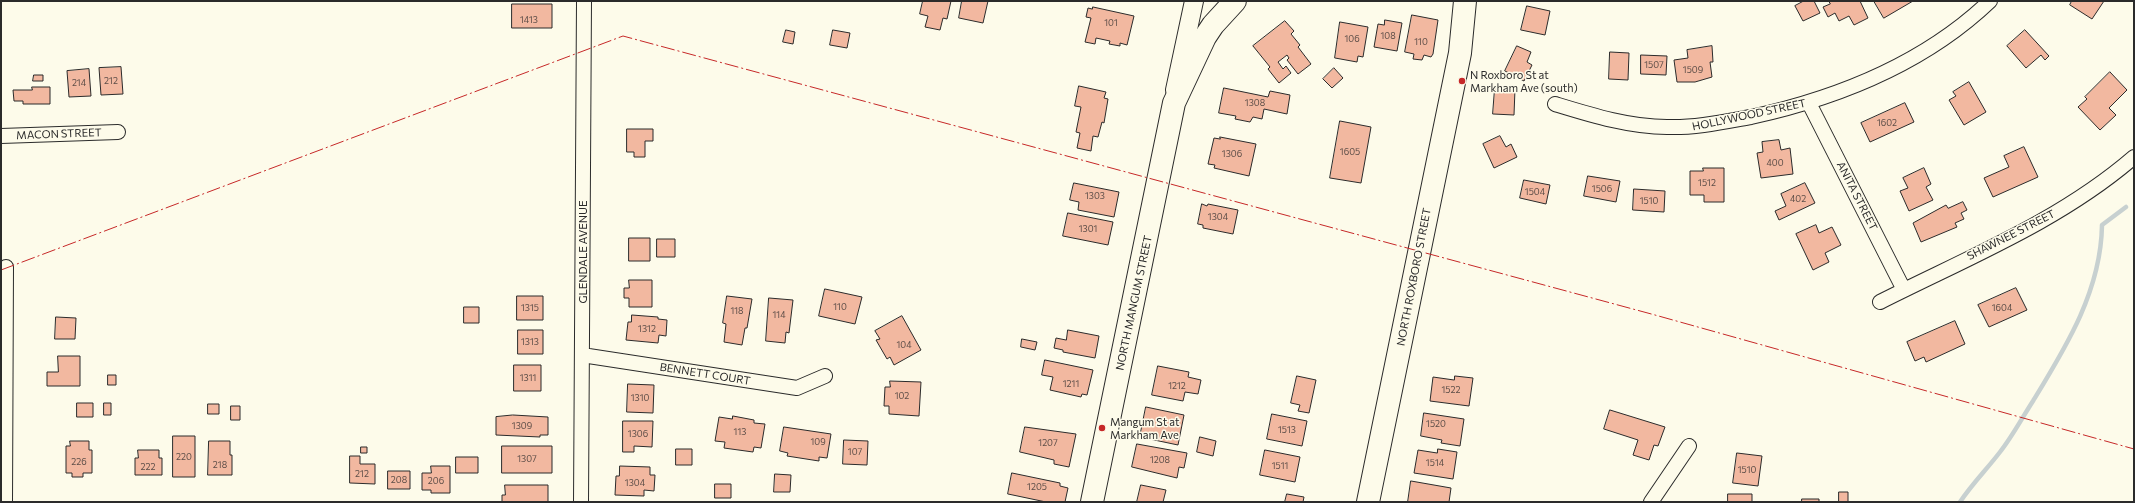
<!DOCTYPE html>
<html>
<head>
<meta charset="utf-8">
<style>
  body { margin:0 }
  #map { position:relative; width:2135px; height:503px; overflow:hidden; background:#fdfbea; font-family:Commissioner,sans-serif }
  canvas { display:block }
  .frame { position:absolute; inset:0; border:2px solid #2b2b2b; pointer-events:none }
</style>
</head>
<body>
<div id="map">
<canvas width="2135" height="503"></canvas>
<div class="frame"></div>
</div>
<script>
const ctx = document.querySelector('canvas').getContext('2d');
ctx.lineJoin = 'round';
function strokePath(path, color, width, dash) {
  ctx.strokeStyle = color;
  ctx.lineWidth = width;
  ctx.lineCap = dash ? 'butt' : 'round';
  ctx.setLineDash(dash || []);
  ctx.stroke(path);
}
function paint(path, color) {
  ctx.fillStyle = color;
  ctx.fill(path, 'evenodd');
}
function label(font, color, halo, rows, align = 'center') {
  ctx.font = font + ' Commissioner,sans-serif';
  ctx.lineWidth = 3;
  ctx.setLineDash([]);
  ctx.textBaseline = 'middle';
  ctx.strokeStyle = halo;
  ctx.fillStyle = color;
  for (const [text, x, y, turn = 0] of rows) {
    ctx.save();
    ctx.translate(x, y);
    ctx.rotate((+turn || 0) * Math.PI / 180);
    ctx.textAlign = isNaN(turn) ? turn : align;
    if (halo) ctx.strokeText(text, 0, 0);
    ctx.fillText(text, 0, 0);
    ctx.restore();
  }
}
const stream = new Path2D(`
  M1960 502C1972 484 1987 469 2000 452 2012 437 2022 418 2033 401 2066 347 2101 291 2102 225L2126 207`);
const building = new Path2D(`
  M923 1H951L947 19 943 18 940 30 925 27 928 16 920 14Z
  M962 1H988L983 23 959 18Z
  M1804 1H1814L1820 13 1803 21 1795 6Z
  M1829 1H1860L1868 18 1854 25 1849 16 1839 21 1835 13 1828 17 1823 7 1830 4Z
  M1874 1H1913L1884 18Z
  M2072 1H2104L2092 19 2070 5Z
  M512 4H552V28H512Z
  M1527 6 1550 11 1545 35 1521 30Z
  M1093 7 1134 16 1127 45 1120 43V46L1109 44 1110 41 1096 38 1095 44 1085 42 1091 18 1086 17 1088 8 1092 9Z
  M1412 15 1438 20 1433 54 1431 57 1424 55 1422 60 1413 59 1414 54 1405 52Z
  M1385 20 1402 23 1397 51 1374 47 1378 24 1384 25Z
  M1285 21 1294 31 1291 34 1300 45 1298 47 1311 64 1298 74 1287 60 1289 58 1287 55 1278 62 1283 69 1286 66 1291 73 1279 83 1268 69 1270 67 1253 46Z
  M1340 22 1368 27 1363 57 1358 56 1357 62 1335 58Z
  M786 30 795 32 793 44 783 42Z
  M833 30 850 33 847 48 830 45Z
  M2025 30 2049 56 2045 60 2041 55 2026 68 2007 46Z
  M1517 46 1531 52 1527 62 1532 65 1524 81 1505 71Z
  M1712 46 1713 62H1710L1712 77 1695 82H1677L1674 60 1688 58 1687 50Z
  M1610 52 1629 53 1628 80 1609 79Z
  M1641 55 1667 56 1666 75 1641 74Z
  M121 67 123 94 101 95 99 68Z
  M1334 68 1343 78 1332 88 1323 79Z
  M89 69 91 96 69 97 67 71Z
  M2110 72 2127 90 2109 108 2116 115 2100 130 2078 107 2087 99 2085 97Z
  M34 75H43V81H33Z
  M1969 82 1986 112 1964 125 1949 100 1956 96 1953 92Z
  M1079 86 1106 92 1104 98 1108 99 1104 123 1102 122 1098 137 1093 136 1091 151 1077 148 1080 133 1076 132 1081 107 1075 106Z
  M32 87H50V104H23V101H14L13 90H32Z
  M1224 88 1268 97 1270 91 1290 95 1287 114 1264 109 1262 119 1253 117 1250 122 1235 119 1236 116 1219 113Z
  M1495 88 1515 89 1514 115 1493 114Z
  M1905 103 1914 122 1870 142 1861 123Z
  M1340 121 1371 127 1361 183 1330 178Z
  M627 129H653V141H645V157H634V152H627Z
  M1500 136 1506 147 1511 144 1517 157 1494 168 1483 144Z
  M1220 137 1256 144 1249 176 1214 168 1215 165 1208 164 1214 138 1220 139Z
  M1779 140 1781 150 1790 148 1793 174 1761 178 1757 153 1763 152 1762 142Z
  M2024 147 2038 177 1993 197 1984 178 2009 167 2004 156Z
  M1703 168H1724V202H1704V195H1690V171H1703Z
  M1924 168 1931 184 1926 187 1933 200 1909 211 1900 191 1908 188 1903 178Z
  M1588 176 1620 181 1616 202 1584 196Z
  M1524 180 1550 185 1546 204 1520 198Z
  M1074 183 1119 192 1114 217 1078 210 1079 202 1070 200Z
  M1805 183 1815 203 1779 220 1775 211 1786 206 1781 194Z
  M1634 189 1665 191 1664 212 1633 210Z
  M1963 202 1967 210 1961 213 1964 219 1955 223 1957 227 1921 242 1913 223 1946 205 1948 208Z
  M1202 204 1207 206 1208 204 1238 210 1233 234 1203 228V225L1198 224Z
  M1068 213 1113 222 1108 245 1063 236Z
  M1816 225 1819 233 1832 227 1841 245 1825 253 1829 262 1813 270 1796 234Z
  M629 238H650V261H629Z
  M657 239H675V257H657Z
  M629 280H652V307H629V298H624V288H629Z
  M2016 288 2027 310 1989 327 1978 305Z
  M825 289 862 297 855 324 819 316Z
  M517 296H543V320H517Z
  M727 296 752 299 747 328H745L742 345 724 342 726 324 723 323Z
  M769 298 793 300 789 333 786 332 785 343 766 341Z
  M464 307H479V323H464Z
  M632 315 658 317V319L667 320 666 336 659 335 658 343 626 340 628 322H631Z
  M902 316 921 350 894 365 890 357 887 359 876 340 880 339 875 331Z
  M56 317 76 318 75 339H55Z
  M1955 321 1965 344 1926 362 1924 357 1915 361 1907 342Z
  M518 330H543V354H518Z
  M1068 330 1099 336 1095 358 1063 352V350L1054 348 1056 338 1066 340Z
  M1022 339 1037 342 1035 350 1021 347Z
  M58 356H80V386H47V372H58Z
  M1045 360 1093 370 1087 395 1082 394 1081 397 1050 390 1053 377 1042 375Z
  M514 365H541V391H514Z
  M1158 366 1189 372 1188 377 1201 380 1198 394 1185 392 1183 401 1152 395Z
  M108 375H116V385H108Z
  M1297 376 1316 380 1309 413 1298 411 1300 405 1291 403Z
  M1455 376 1473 378 1469 406 1430 401 1433 377 1454 380Z
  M890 381 921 382 919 416 889 414V406H884L885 387H890Z
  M628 384 654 385 653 413 627 412Z
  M77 403H93V417H77Z
  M104 403H111V415H104Z
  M208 404H219V414H208Z
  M231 406H240V420H231Z
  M1146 407 1184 415 1178 445 1140 437Z
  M1610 410 1665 427 1658 446 1654 445 1649 460 1633 455 1638 440 1604 429Z
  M1424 413 1464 419 1460 446 1441 443 1442 440 1421 436Z
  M1272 414 1307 421 1302 446 1267 439Z
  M513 415 548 417V435H540V437L496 435V417Z
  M733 416 754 420V423L765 424 761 448 754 447 753 452 724 448 725 442 715 441 719 417 732 419Z
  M623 421H653L652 447 634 446V452H623Z
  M784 427 831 434 827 458 819 457V461L787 456 788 453 780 451Z
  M1025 427 1076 434 1069 467 1054 464V460L1020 452Z
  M173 436H195V477H173Z
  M1200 437 1216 441 1213 456 1197 452Z
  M844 440 868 441 867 465 843 464Z
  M70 441H89V450H92V473H83V477H72V473H66V446H70Z
  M209 441H230V455H232V475H208Z
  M1137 444 1187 453 1184 468 1179 467 1177 478 1132 467Z
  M502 446H552V473H502Z
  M361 447H367V453H361Z
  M676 449H692V465H676Z
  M1438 449 1457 452 1453 479 1414 473 1418 450 1437 453Z
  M138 450H159V458H162V475H135V458H138Z
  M1265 450 1300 457 1295 482 1260 475Z
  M1737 453 1762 456 1758 486 1733 483Z
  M350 456H360V464H375V484L350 483Z
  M456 457H478V473H456Z
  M431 466H450V493H431V490H422V473H431Z
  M620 466 650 467V475H655L654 491 644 490V496L615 495 616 476H619Z
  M388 471H410V489H388Z
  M1012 473 1060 483V486L1068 488 1065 502H1046L1008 494Z
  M775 474 791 475 790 492H774Z
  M1411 481 1451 488 1449 502H1408Z
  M715 484H731V498H715Z
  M505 485H548V502H502V495H505Z
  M1141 485 1166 490 1163 502H1137Z
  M1839 492H1848V502H1839Z
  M1287 494 1304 497 1303 502H1285Z
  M1728 494H1752V502H1728Z
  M1802 499H1819V502H1802Z`);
const minor = new Path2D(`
  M1809 103 1904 290
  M1555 104C1591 115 1629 127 1667 127 1695 128 1723 122 1751 117 1838 98 1924 64 1990 1
  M1 136 118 132
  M1880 302C1967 258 2060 221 2134 157
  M582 355 797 388 825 376
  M5 502 6 267
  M581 502 584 1
  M1651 502 1689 446`);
const tertiary = new Path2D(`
  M1175 90 1194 1`);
const primary = new Path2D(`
  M1092 502 1174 103 1205 37 1213 25 1235 1
  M1368 502 1460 53 1465 1`);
const power = new Path2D(`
  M1 270 623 36 1655 315 2134 449`);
const markers = [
  [1462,81,4,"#c62828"],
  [1102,428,4,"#c62828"]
];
const numberNames = [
  ["1413",529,20],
  ["101",1111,23],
  ["108",1388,36],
  ["106",1352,39],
  ["110",1421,42],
  ["1507",1654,65],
  ["1509",1693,70],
  ["212",111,81],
  ["214",79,83],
  ["1308",1255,103],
  ["1602",1887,123],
  ["1605",1350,152],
  ["1306",1232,154],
  ["400",1775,163],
  ["1512",1707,183],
  ["1506",1602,189],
  ["1504",1535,192],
  ["1303",1095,196],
  ["402",1798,199],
  ["1510",1649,201],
  ["1304",1218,217],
  ["1301",1088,229],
  ["110",840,307],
  ["1315",530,308],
  ["1604",2002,308],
  ["118",737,311],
  ["114",779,315],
  ["1312",647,329],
  ["1313",530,342],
  ["104",904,345],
  ["1311",528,378],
  ["1211",1071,384],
  ["1212",1177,386],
  ["1522",1451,390],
  ["102",902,396],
  ["1310",640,398],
  ["1520",1436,424],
  ["1309",522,426],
  ["1513",1287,430],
  ["113",740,432],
  ["1306",638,434],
  ["109",818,442],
  ["1207",1048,443],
  ["107",855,452],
  ["220",184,457],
  ["1307",527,459],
  ["1208",1160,460],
  ["226",79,462],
  ["1514",1435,463],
  ["218",220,465],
  ["1511",1280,466],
  ["222",148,467],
  ["1510",1747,470],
  ["212",362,474],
  ["208",399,480],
  ["206",436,481],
  ["1304",635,483],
  ["1205",1037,487]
];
const poiNames = [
  ["N Roxboro St at",1470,75],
  ["Markham Ave (south)",1470,88],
  ["Mangum St at",1110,422],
  ["Markham Ave",1110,435]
];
const streetNames = [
  ["HOLLYWOOD STREET",1749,115,-12],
  ["MACON STREET",59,134,-2],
  ["ANITA STREET",1857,196,63],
  ["SHAWNEE STREET",2011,235,-27],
  ["GLENDALE AVENUE",583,252,-90],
  ["NORTH ROXBORO STREET",1414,277,-79],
  ["NORTH MANGUM STREET",1134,303,-78],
  ["BENNETT COURT",705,374,9]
];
strokePath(stream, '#c7d0d0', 4.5);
paint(building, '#f2b8a0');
strokePath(building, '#2b2b2b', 1);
strokePath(minor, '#2b2b2b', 16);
strokePath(tertiary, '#2b2b2b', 20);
strokePath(primary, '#2b2b2b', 24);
strokePath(minor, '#fdfbea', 14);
strokePath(tertiary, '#fdfbea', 18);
strokePath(primary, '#fdfbea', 22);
strokePath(power, '#c62828', 1, [14, 3, 2, 3]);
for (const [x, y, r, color] of markers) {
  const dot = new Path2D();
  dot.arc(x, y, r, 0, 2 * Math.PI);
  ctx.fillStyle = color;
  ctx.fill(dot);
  strokePath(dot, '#fdfbea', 1.5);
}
label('9px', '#5d4e48', null, numberNames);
label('11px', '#2b2b2b', '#fdfbea', poiNames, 'left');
label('11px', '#2b2b2b', '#fdfbea', streetNames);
</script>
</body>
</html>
